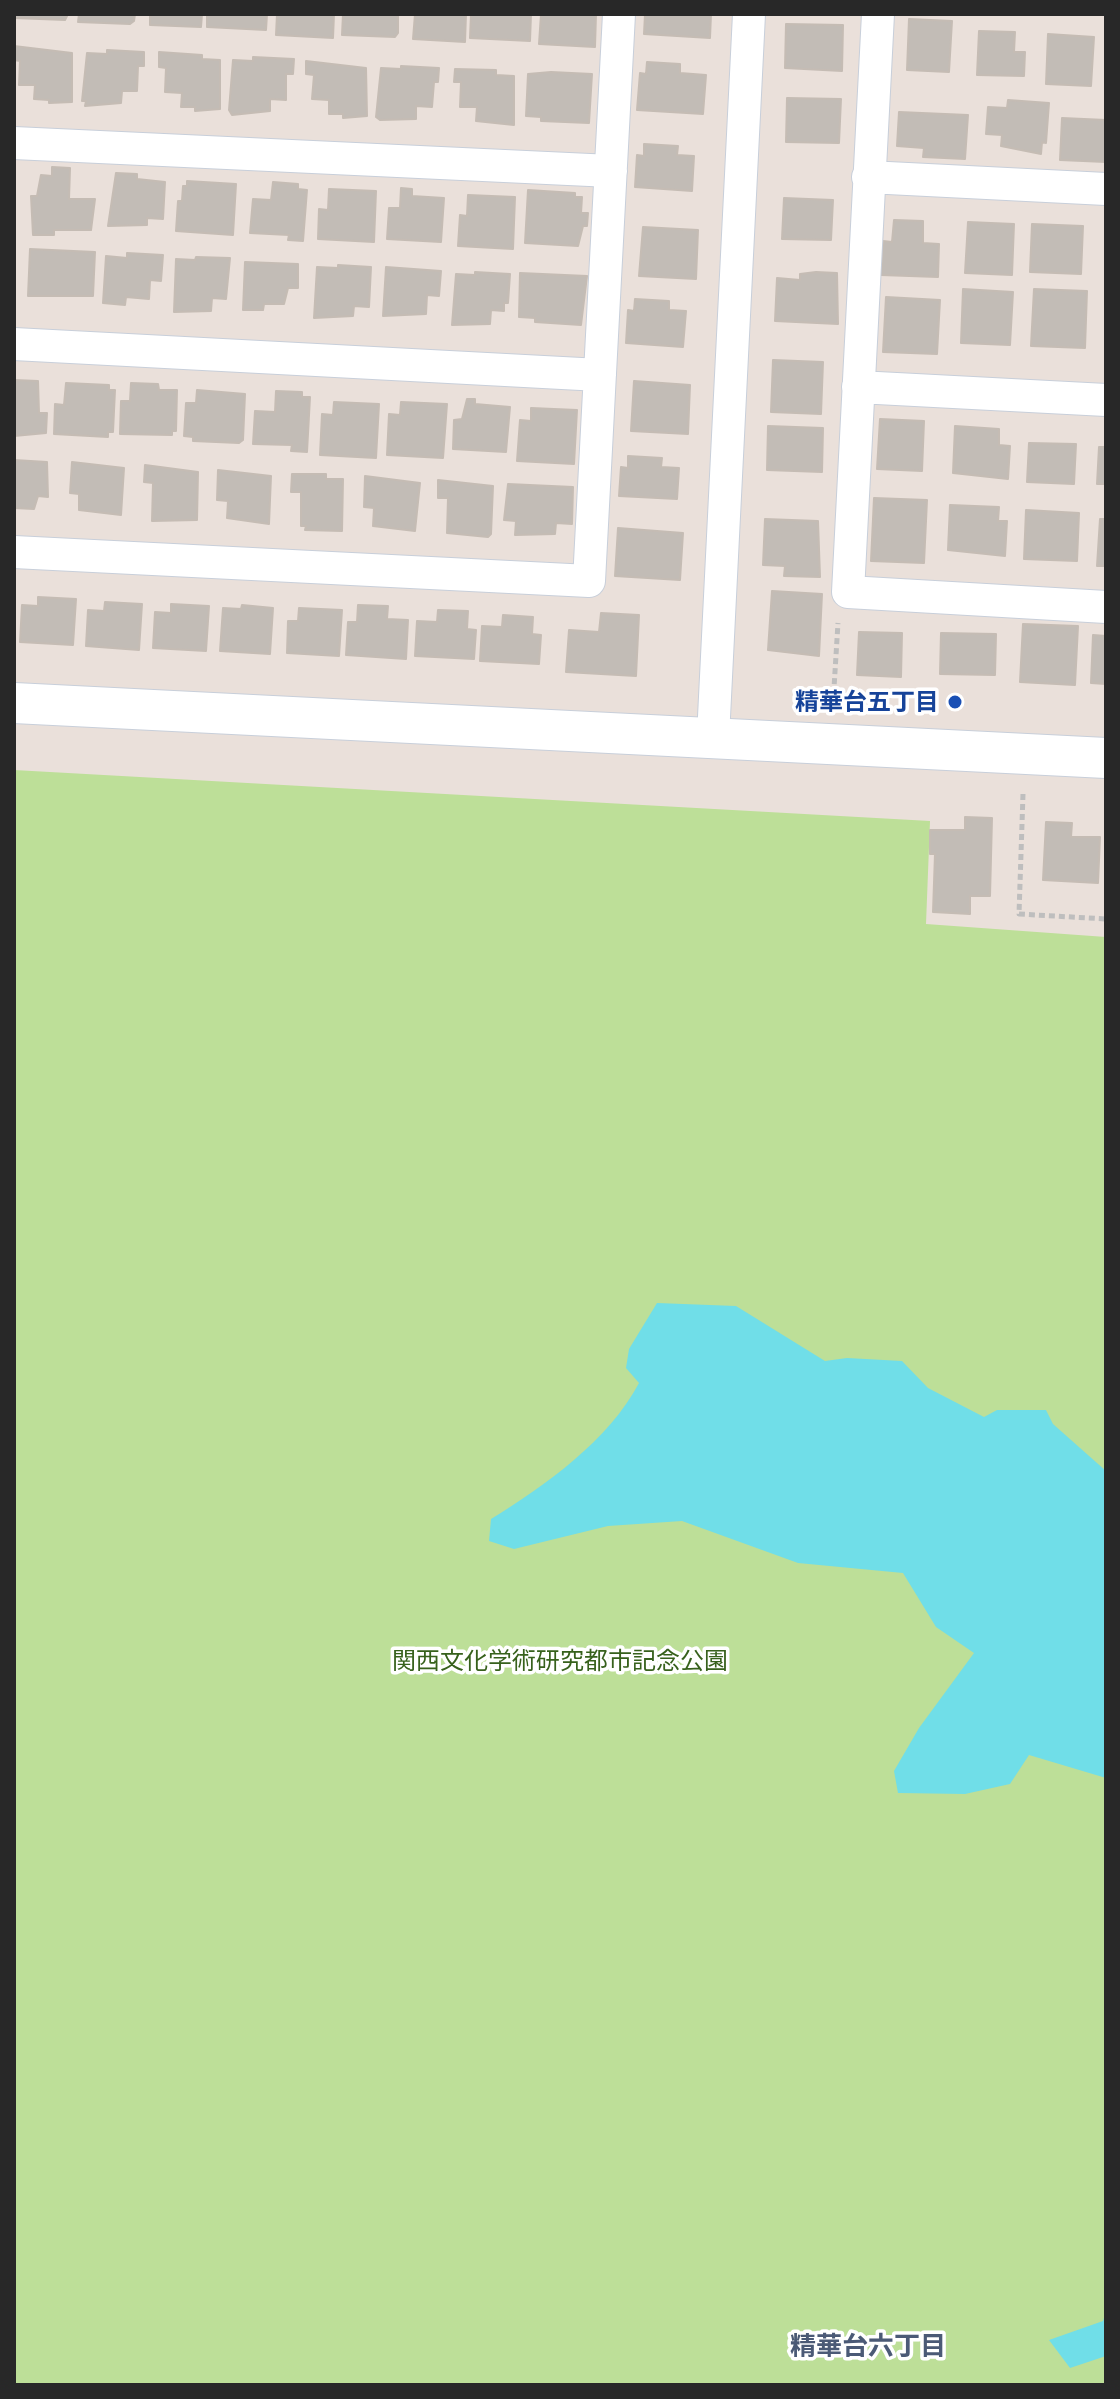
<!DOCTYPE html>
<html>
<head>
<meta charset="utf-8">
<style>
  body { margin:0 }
  #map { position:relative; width:1120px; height:2399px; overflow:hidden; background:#eae0da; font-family:"Exo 2",sans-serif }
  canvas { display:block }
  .frame { position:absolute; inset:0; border:16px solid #282828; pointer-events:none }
</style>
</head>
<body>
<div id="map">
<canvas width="1120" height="2399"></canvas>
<div class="frame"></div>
</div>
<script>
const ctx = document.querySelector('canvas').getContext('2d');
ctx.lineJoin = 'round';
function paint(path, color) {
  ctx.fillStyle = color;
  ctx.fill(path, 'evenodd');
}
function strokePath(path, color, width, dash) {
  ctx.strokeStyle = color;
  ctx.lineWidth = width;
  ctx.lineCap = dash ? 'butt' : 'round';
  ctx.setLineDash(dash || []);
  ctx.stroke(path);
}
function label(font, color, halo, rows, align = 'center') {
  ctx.font = font + ' "Exo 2","Noto Sans JP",sans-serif';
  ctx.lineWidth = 7;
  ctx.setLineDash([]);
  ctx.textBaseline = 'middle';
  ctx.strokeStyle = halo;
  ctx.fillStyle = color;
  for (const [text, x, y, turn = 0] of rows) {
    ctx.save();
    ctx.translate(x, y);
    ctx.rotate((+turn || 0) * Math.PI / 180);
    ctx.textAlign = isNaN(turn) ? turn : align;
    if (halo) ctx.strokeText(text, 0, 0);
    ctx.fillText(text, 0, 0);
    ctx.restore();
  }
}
const green = new Path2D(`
  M14 770 930 821 926 924 1106 937V2385H14Z`);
const water = new Path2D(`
  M657 1303 736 1306 825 1361 847 1358 902 1361 928 1388 984 1417 997 1410H1046L1053 1424 1106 1471V1778L1029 1755 1010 1784 965 1794 898 1793 894 1771 919 1728 974 1653 936 1627 903 1573 798 1563 682 1521 608 1526 514 1549 489 1541 491 1519C545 1486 609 1440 639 1383L626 1368 629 1349Z
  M1106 2312V2356L1070 2368 1049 2340 1103 2321Z`);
const building = new Path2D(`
  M14 14H68L65 20 14 18Z
  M79 14H135L134 21 130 24 78 22Z
  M150 14H202L201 27 150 25Z
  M207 14H267L266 30 207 27Z
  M277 14H334L333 38 276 35Z
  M343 14H398V33L395 37 342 35Z
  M415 14H466L465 42 413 39Z
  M471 14H531L530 41 470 38Z
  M541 14H596L595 47 539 44Z
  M645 14H711L710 38 644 34Z
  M909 19 952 21 949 72 907 70Z
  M786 24 843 25 842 71 785 68Z
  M979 31 1015 32 1014 52H1025L1024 76 977 75Z
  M1048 34 1094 37 1091 86 1046 84Z
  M14 46 72 53V102L49 103V100L34 99 35 85H19L20 61 14 60Z
  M107 50 144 52V66H138L137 91H122L121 103 85 106 86 101H82L87 53 107 54Z
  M159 52 202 55V59L220 60V109L195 111V107H181L182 93 165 92 166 68 159 67Z
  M253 57 294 59 293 74H286V100L270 99V111L232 115 229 110 233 60 253 61Z
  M306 61 366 68 367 116 343 118V114H329V100L312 99 314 75 306 74Z
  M647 62 680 64V73L706 75 703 114 637 110 640 73 646 74Z
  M401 66 439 68 438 82H434L432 107 416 106V119L380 120 376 117 381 68 401 69Z
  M455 69 496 70V75L514 76V125L476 121 477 107H460L461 82H454Z
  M551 72 592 74 589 123 541 121V117L526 116 528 74Z
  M787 98 841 99 839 143 786 142Z
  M1008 100 1049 103 1046 143 1042 142 1041 154 1001 146 1002 135 986 134 988 107 1007 108Z
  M899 112 968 115 965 159 923 157 924 148 897 146Z
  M1062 118 1106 120V162L1060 160Z
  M644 144 678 146 677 155 694 156 692 191 635 187 637 155 644 156Z
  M52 167 70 168 69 199H95L91 230H54V235H33L31 196H37L41 175 52 176Z
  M116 173 137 174V179L165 182 163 219 147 218V225L108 226Z
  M187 181 236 184 233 235 176 231 178 201H182L183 186H187Z
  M273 182 298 184V189L307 190 303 241 288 240 289 235 250 233 253 199 271 200Z
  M401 188 412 189V196L444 198 441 242 387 239 389 208H400Z
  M329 189 376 191 374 242 318 239 319 209 328 210Z
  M528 190 575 193V197H582L581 213H588L587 226H583L578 246 525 243Z
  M468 195 515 197 513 249 458 246 460 215 467 216Z
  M784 198 833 200 831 240 782 239Z
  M894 220 923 221V243L939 244 938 277 881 275 883 241 892 242Z
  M968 222 1014 224 1012 275 965 273Z
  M1032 224 1083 226 1081 274 1030 272Z
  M643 227 698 230 696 279 639 276Z
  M30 249 95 252 93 296H28Z
  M127 253 163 255 161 281 150 280 149 299 126 297 125 305 103 303 106 256 127 258Z
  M196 257 230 258 226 299 212 298 211 311 174 312 176 259 195 260Z
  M245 262 298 264V288H288L284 304H264L263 310H243Z
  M338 265 371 267 369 307 354 306 353 316 314 318 317 267 338 268Z
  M386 267 441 271 439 296 427 295 426 314 383 316Z
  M475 272 510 274 508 303H504V311L491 310 490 324 452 325 456 274 475 275Z
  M816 272 837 273 838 324 775 321 777 278 800 280V274Z
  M520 273 587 276 581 325 535 322V318L519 317Z
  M963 289 1013 292 1010 345 961 343Z
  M1034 289 1087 291 1085 348 1031 346Z
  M886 297 940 300 937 354 883 352Z
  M635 299 669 301V310L686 311 683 347 626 343 628 310 634 311Z
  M773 360 823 362 821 414 771 412Z
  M14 380 38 381 39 413H47L46 433 14 436Z
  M634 381 690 385 688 434 631 431Z
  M66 383 109 385V390H115L113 432H108V437L54 434 55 404 64 405Z
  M131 383 158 384 159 390H177L176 431H172V435L120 434 121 401H130Z
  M197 390 245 394 243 440 239 443 193 441V437L184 436 186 403H196Z
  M276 391 302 392V397H310L307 452 291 451 292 445 253 444 255 411 275 412Z
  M467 399H475V404L510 407 506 452 453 449 454 420 462 419Z
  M334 402 379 404 376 458 320 455 322 414 333 415Z
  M401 402 447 404 443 458 387 455 389 414 400 415Z
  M531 408 577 410 574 464 517 461 520 420 531 421Z
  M880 419 924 421 922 471 877 469Z
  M768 426 823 428 822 472 767 470Z
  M955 426 999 429V445L1010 446 1008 479 953 473Z
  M1029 443 1076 444 1074 484 1027 482Z
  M1099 447H1106V484H1097Z
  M628 456 662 458 661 467 679 468 677 499 619 496 621 467 628 468Z
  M14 460 47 462 48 497 38 496 34 509 14 508Z
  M72 462 124 468 121 515 79 510V494L70 493Z
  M145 465 198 472 197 520 152 521 153 483 144 482Z
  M218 470 271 476 269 524 227 518 228 501 217 500Z
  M292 474H326V479H343L342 531 305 530 306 526H301V492H291Z
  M365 476 420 483 415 531 373 526 374 508 364 507Z
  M438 480 493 486 491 534 488 537 447 533 448 498H438Z
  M508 484 573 487 572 524 556 523 555 534 515 535 516 521 504 520Z
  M874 498 927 500 924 563 871 561Z
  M950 505 999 507 998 521H1007L1005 556 948 550Z
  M1026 510 1079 513 1077 561 1024 559Z
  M765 519 818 521 820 577 784 576 785 566 763 565Z
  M1100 519H1106V566H1097Z
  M618 528 683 533 680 580 615 576Z
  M772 591 822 594 819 656 768 650Z
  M38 597 76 599 73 645 20 642 22 605 38 606Z
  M105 602 142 604 139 650 86 646 88 610 104 611Z
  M171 604 209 606 206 651 153 648 155 612 171 613Z
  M242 605 273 608 270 654 220 651 223 608 241 609Z
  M358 605 388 606 387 619 408 620 406 659 346 655 348 622H357Z
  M299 608 342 610 339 656 287 653 288 621H298Z
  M438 610 468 611 467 629 476 630 474 659 415 656 417 621 437 622Z
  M601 613 639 615 636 676 566 672 569 630 599 632Z
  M503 615 533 617 532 634 541 635 539 664 480 661 482 626 502 627Z
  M1023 624 1078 626 1075 685 1020 682Z
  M859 632 902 633 901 677 857 675Z
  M941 633 996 634 995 675 940 674Z
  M1093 635 1106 636V684L1091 683Z
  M965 817 992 818 990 896H970V914L933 912 935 854H930V830H965Z
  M1046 822 1072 823 1071 837H1100L1098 883 1043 880Z`);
const path = new Path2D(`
  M833 704 838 623
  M1023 794 1019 914 1106 919`);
const minor = new Path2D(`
  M878 14 848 592 1106 607
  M14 143 611 171
  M868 177 1106 189
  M14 344 600 375
  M858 387 1106 400
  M14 552 589 581 619 14
  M713 737 749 14`);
const tertiary = new Path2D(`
  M14 703 1106 758`);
const markers = [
  [955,702,8,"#1a4fb4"]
];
const transitNames = [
  ["精華台五丁目",939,702]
];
const parkNames = [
  ["関西文化学術研究都市記念公園",560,1661]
];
const neighbourhoodNames = [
  ["精華台六丁目",868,2346]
];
paint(green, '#bddf98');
paint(water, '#70dee8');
paint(building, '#c2bcb6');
strokePath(building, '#c5bcb4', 2);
strokePath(minor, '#c8cfda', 34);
strokePath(tertiary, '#c8cfda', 42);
strokePath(path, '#bebebe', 5, [6, 4]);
strokePath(minor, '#fff', 32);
strokePath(tertiary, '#fff', 40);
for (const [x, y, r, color] of markers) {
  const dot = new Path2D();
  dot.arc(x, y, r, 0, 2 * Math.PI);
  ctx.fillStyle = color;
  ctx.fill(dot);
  strokePath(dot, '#fff', 3);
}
label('bold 24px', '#164399', '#fff', transitNames, 'right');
label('24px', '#37611c', '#fff', parkNames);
label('bold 26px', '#4b5a76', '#fff', neighbourhoodNames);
</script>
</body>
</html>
